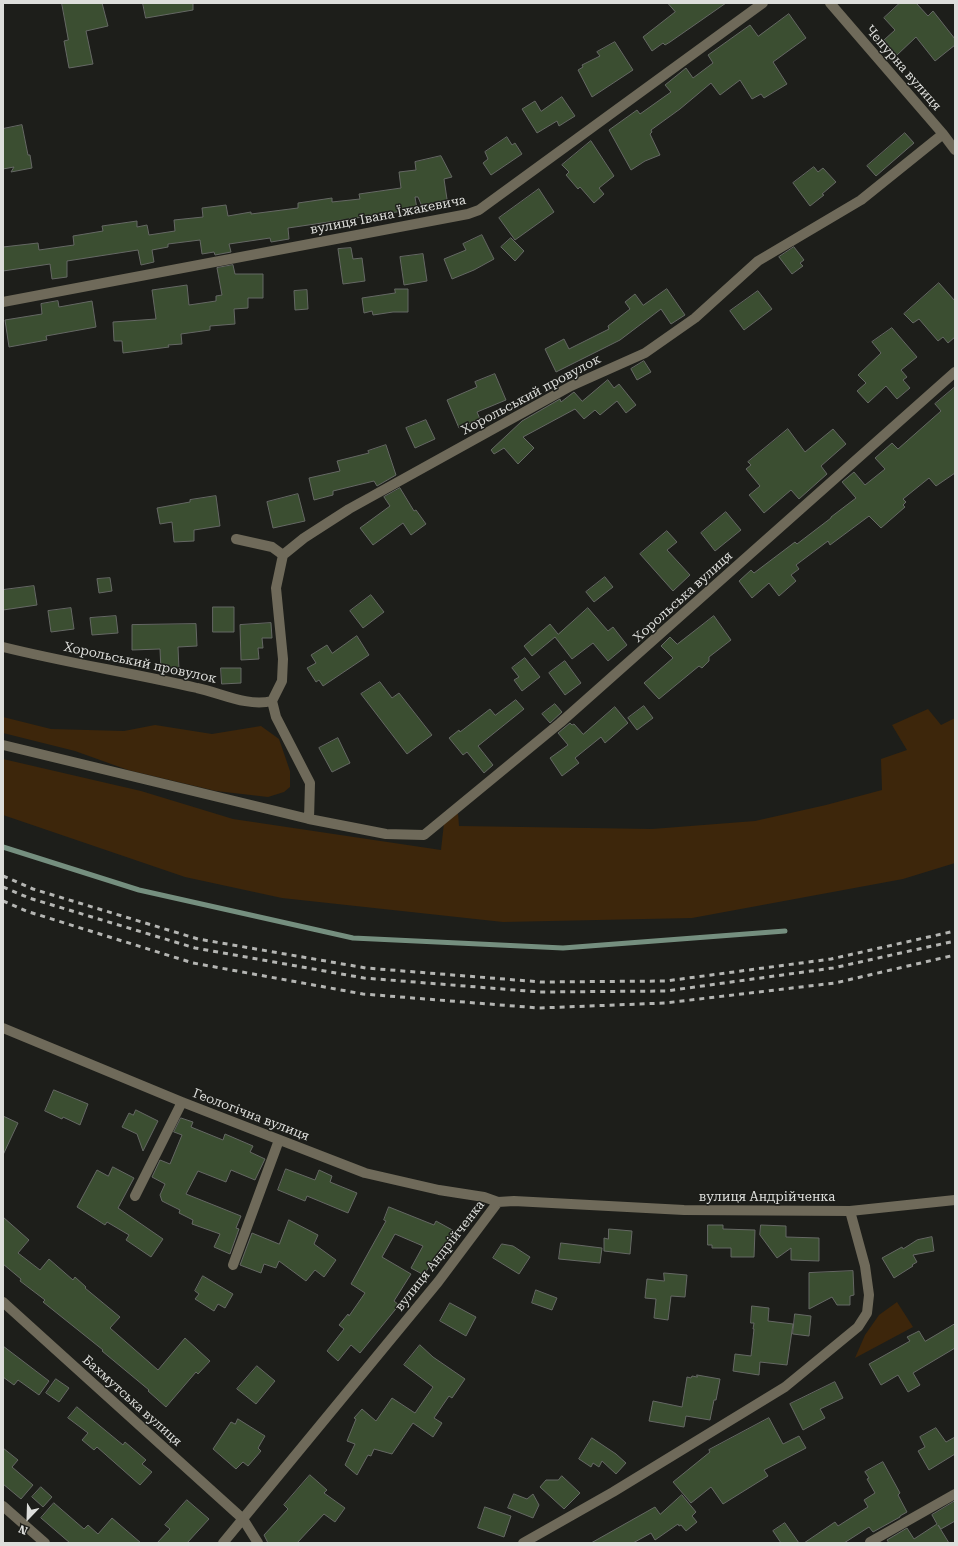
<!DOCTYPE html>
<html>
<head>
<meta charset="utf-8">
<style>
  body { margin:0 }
  #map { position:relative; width:958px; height:1546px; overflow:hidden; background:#1d1e1a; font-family:"Roboto Serif",serif }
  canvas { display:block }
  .frame { position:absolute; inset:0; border:4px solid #dddedb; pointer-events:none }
  .north { position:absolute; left:8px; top:1498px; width:40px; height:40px; -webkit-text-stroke:3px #1d1e1a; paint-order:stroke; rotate:203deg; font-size:11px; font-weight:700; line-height:16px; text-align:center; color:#dddedb }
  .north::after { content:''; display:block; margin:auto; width:14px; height:18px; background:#dddedb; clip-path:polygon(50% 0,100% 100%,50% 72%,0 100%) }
</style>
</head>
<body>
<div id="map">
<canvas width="958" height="1546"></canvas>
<div class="frame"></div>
<div class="north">N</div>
</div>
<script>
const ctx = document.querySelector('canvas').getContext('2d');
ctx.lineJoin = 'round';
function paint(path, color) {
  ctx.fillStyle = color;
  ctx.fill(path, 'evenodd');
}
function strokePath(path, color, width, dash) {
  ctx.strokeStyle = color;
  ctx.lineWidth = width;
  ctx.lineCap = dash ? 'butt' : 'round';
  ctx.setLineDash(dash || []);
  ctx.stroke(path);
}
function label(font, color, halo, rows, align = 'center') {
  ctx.font = font + ' "Roboto Serif",serif';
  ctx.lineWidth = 3;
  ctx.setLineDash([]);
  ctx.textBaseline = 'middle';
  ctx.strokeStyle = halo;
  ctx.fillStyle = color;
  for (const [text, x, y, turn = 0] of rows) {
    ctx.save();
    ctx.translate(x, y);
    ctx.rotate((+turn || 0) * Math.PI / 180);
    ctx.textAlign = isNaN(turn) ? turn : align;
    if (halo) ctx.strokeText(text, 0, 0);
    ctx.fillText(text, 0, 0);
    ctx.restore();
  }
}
const green = new Path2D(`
  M928 709 941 725 955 718V863L903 879 692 918 503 922 282 898 185 877 3 815V759L141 791 233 819 441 850 444 823 458 813 459 826 652 829 755 821 826 805 882 790 881 759 907 750 892 725Z
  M3 717 51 729 124 731 155 725 212 734 261 726 279 739 290 771V787L284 792 268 797 216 791 128 770 75 751 3 733Z
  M897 1302 913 1327 855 1358 865 1335 879 1315Z`);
const stream = new Path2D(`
  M3 847 139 890 353 938 563 948 785 931`);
const building = new Path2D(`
  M62 3H102L108 26 86 31 93 64 69 68 64 41 68 40Z
  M143 3H193V10L146 18Z
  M668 3H726L670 42 665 45 663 43 652 51 643 37 675 12Z
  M900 3H916L928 16 933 11 955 39V45L935 61 916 37 897 55 884 40 895 30 884 18Z
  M789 14 806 38 773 62 787 84 764 98 761 94 752 99 740 80 720 95 711 83 680 109 651 130 652 132 650 134 660 155 645 161 631 170 609 130 637 110 640 114 671 92 665 85 686 68 693 78 713 63 708 55 750 25 758 36Z
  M615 42 633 70 592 97 578 70 583 67 582 65 600 56 597 52Z
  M562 97 575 116 559 126 557 121 537 133 522 109 535 101 541 111Z
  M22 125 28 155H30L32 168 11 172 14 167 3 169V129Z
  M905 133 914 143 876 176 867 166Z
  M507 137 512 145 515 143 522 154 491 175 483 163 488 159 485 152Z
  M591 141 614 176 599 188 604 194 594 203 580 187 578 189 566 175 569 172 562 165Z
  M441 156 452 177 444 179 448 206 423 209 418 197H415L417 209 288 228 289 239 271 242 270 238 229 244 231 252 215 255 214 252 202 254 200 240 168 244V247L152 250 154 262 141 265 138 250 67 261V277L52 279 50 264 3 271V247L38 243 39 250 74 245 73 236 103 231 102 226 137 221V227L147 225 149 235 175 231 174 220 203 217 202 208 226 205 228 216 251 212V214L298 208V203L332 198V202L360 199 359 194 401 188 399 172 416 170 415 162Z
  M814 167 818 172 823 168 836 182 822 194 824 195 810 206 793 183Z
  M539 189 554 212 515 240 499 218Z
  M482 235 494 259 474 270 452 279 444 259 466 250 463 244Z
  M511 238 524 251 515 261 501 247Z
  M794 247 804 260 800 263 803 266 792 274 779 257Z
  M351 248 353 259 362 258 365 281 343 284 338 249Z
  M423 254 427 281 404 285 400 257Z
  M233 265 235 274H263V298H248V308L234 309 235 324 210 326V330L181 334 182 344 168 345 169 347 123 353 122 341H114L113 322 156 319 152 290 187 285 189 305 216 301V296L222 295 217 268Z
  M939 283 955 301V337L948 343 943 337 938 341 919 319 913 323 904 314Z
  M395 289H408V312H393L373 315 372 311 364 313 362 298 395 293Z
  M667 289 685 315 671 324 661 309 620 340 556 372 545 349 564 339 569 349 609 329 608 326 630 309 625 302 635 294 643 305Z
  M307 290 308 309 295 310 294 291Z
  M758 291 772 309 744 330 730 311Z
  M58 301 59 307 92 301 96 327 46 336 47 340 9 347 5 320 42 314 41 304Z
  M892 328 917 357 901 370 907 377 903 380 910 388 897 399 886 386 868 403 857 391 866 383 858 375 881 353 872 342Z
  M644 361 651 372 637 380 631 369Z
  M495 374 506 400 477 412 480 419 459 428 447 400 477 387 475 382Z
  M608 380 614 388 619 384 636 405 626 413 617 401 600 415 595 410 584 419 575 409 523 437 534 448 518 464 504 448 494 454 491 450 522 421 560 399 561 402 574 392 582 401Z
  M955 387V473L936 486 929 478 903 499 906 502 903 505 905 507 881 528 869 516 830 545 828 541 796 565 799 569 791 575 796 581 779 596 769 583 752 598 739 581 751 570 754 573 795 542 797 544 831 518V517L856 498 842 482 854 472 865 485 885 469 875 458 892 443 898 449 941 411 935 404Z
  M426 420 435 439 415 448 406 428Z
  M788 429 805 452 833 429 846 444 821 466 827 474 799 499 791 490 764 513 749 495 760 486 746 469 751 465 748 462Z
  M386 445 396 475 377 486 374 481 333 491V495L314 500 309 478 340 471 337 461 369 453 368 451Z
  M400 488 414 511 416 510 426 524 411 535 403 523 373 545 360 528 390 506 384 497Z
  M298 494 305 521 273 528 267 502Z
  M216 496 220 526 194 530V541L174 542 172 522 160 524 157 508 190 502V500Z
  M726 512 741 530 715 551 701 533Z
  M667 531 677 542 667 550 690 575 673 591 640 554Z
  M605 577 613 587 594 602 586 592Z
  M110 578 112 591 99 593 97 579Z
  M34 586 37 605 3 610V590Z
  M371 595 384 612 363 628 350 611Z
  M213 607H234V632H213Z
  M71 608 74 629 51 632 48 611Z
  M588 608 608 631 613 627 627 645 608 661 593 643 572 659 555 637 532 656 524 646 550 624 558 634Z
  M116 616 118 633 92 635 90 618Z
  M714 616 731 640 709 657V661L702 668 699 666 659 699 644 683 673 658 661 646 670 637 677 644Z
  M271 623 272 638H262L263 648H258L259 659 241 660 240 625Z
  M196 624 197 646 178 647 179 670 161 671 160 649 132 650V625Z
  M357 636 369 655 323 686 319 680 316 682 307 668 316 663 311 655 327 645 332 653Z
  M525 658 540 677 522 691 514 680 519 677 512 668Z
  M565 661 581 683 565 695 549 673Z
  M221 668H241V683L222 684Z
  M380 682 392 698 399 693 432 735 407 754 361 694Z
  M516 700 524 709 478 746 493 765 484 773 467 752 463 755 449 738 459 730 460 732 490 709 495 715Z
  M555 704 562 712 550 723 542 714Z
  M644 706 653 718 637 730 628 718Z
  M615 707 628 723 605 743 601 737 575 758 579 763 562 776 550 758 568 745 558 733 570 723 572 725 574 724 583 734Z
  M338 738 350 763 332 772 319 748Z
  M54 1090 88 1104 80 1125 63 1117 62 1119 45 1111Z
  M136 1110 158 1121 143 1151 137 1134 122 1127 129 1113 133 1115Z
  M3 1116 18 1123 3 1155Z
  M181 1118 193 1122 191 1127 223 1140 225 1134 253 1146 250 1152 265 1159 255 1180 231 1170 226 1182 198 1171 186 1194 241 1216 236 1228 239 1229 230 1254 214 1247 220 1234 192 1224 193 1220 179 1213 180 1210 162 1201 160 1195 165 1184 152 1177 160 1160 170 1164 182 1135 174 1132Z
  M113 1167 134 1178 118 1208 163 1239 151 1257 126 1240 129 1235 107 1222 105 1225 77 1207 97 1170 108 1176Z
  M286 1169 315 1180 319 1170 332 1176 330 1182 357 1193 348 1213 307 1196 305 1201 278 1190Z
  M389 1207 434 1225 436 1221 456 1232 448 1246 444 1244 436 1255 424 1275 411 1268 423 1246 395 1234 382 1257 411 1274 394 1301 399 1305 360 1353 351 1345 338 1361 327 1351 344 1329 339 1325 348 1314 349 1316 365 1293 351 1284 386 1221 384 1220Z
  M3 1217 29 1240 18 1253 40 1270 49 1259 73 1280 75 1277 86 1287 85 1288 120 1317 110 1328 158 1370 185 1338 210 1361 198 1374 196 1372 166 1407 148 1391 149 1390 102 1351 103 1350 43 1302 45 1300 20 1281 21 1279 3 1264Z
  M289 1220 318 1235 314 1244 336 1260 324 1277 315 1270 306 1281 279 1261 276 1268 264 1264 261 1273 240 1265 252 1233 279 1244Z
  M708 1225H723V1229L755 1230 754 1257H731V1248H712V1245H708Z
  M761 1225 786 1226V1237L819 1238V1261L791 1260V1248L777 1258 760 1235Z
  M609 1229 632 1231 630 1254 604 1251V1238L608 1239Z
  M932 1237 934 1251 913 1255 917 1262 912 1265 913 1266 894 1278 882 1258 902 1247 903 1249 917 1240Z
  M561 1243 602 1248 600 1263 559 1259Z
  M502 1244 513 1246 530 1257 519 1274 493 1258Z
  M853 1271 854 1295 850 1296V1305H837L832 1297 809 1309V1273Z
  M664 1273 687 1275 685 1297 671 1296 668 1320 654 1318 656 1299 645 1298 647 1279 664 1281Z
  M203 1276 233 1294 225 1308 218 1304 214 1311 195 1299 199 1294 195 1291Z
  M536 1290 557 1298 552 1310 532 1303Z
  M450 1303 476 1317 466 1336 440 1321Z
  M752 1306 769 1308 768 1321 793 1324 787 1365 760 1362 759 1375 733 1371 735 1354 751 1356 754 1329H753L754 1323H751Z
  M795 1314 811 1316 809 1336 793 1334Z
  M955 1324V1348L913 1373 920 1385 908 1392 898 1375 881 1385 869 1364 910 1341 907 1337 919 1331 925 1341Z
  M420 1345 433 1357 465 1379 452 1398 449 1396 434 1418 442 1423 433 1437 413 1423 392 1454 374 1449 371 1456 368 1455 357 1475 345 1465 355 1444 347 1441 356 1419 354 1418 362 1409 376 1421 392 1398 415 1413 433 1387 404 1365Z
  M3 1346 49 1381 39 1395 18 1380 14 1385 3 1377Z
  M257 1366 275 1381 256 1404 237 1389Z
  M697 1375 720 1379 716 1400H714L710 1420 686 1416 684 1427 649 1421 653 1401 682 1407 687 1377 691 1378 692 1376 697 1377Z
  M56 1379 69 1388 59 1402 46 1393Z
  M835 1382 843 1398 820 1409 825 1418 803 1430 790 1404Z
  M77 1407 123 1445 125 1442 146 1460 142 1464 152 1472 140 1485 97 1447 94 1450 82 1440 88 1433 68 1418Z
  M769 1418 783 1444 799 1436 806 1448 764 1470 768 1476 723 1504 711 1487 691 1503 673 1482 710 1452 709 1450Z
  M238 1419 265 1436 258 1448 261 1451 248 1466 243 1462 236 1469 213 1449 231 1422 235 1424Z
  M936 1428 946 1442 955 1437V1454L929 1470 918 1451 925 1447 920 1437Z
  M592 1438 616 1454 626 1463 616 1474 602 1461 599 1467 593 1463 591 1467 579 1459Z
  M3 1448 18 1460 12 1467 33 1485 21 1499 3 1484Z
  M883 1462 900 1493 898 1495 907 1512 900 1516V1517L873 1532 869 1527 844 1543H804L835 1522 838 1526 868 1507 864 1500 875 1493 867 1479 869 1478 865 1472Z
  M310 1475 327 1490 324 1493 345 1508 335 1522 324 1514 297 1543H268L264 1535 288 1509 284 1505Z
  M562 1476 580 1493 564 1509 540 1487 546 1480H558Z
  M41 1487 52 1497 43 1507 32 1497Z
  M514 1494 527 1499 533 1494 539 1505 533 1518 508 1508Z
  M682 1495 696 1512 692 1516 697 1522 686 1531 681 1525 679 1526 678 1524 655 1540 651 1533 633 1543H591L655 1507 660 1514Z
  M187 1500 209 1519 187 1543H157L170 1529 165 1525Z
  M955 1501V1521L941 1529 938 1525 949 1543H889L887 1540 907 1528 914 1539 937 1524 932 1515Z
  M54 1503 84 1529 88 1525 98 1534 112 1518 141 1543H70L41 1518Z
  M485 1507 511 1516 504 1537 478 1528Z
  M785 1523 799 1543H781L773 1531Z`);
const minor = new Path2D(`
  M830 3 943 134 955 150
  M3 302 468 214 479 210 763 3
  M236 539 272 547 283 555
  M3 647C67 663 133 673 197 688 221 693 247 707 272 701
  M3 745 309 819 386 834 424 835 560 723 955 372
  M309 819 310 783 276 717 272 701 282 681 283 659 276 588 283 555 304 538 349 509 571 386 645 353 695 318 758 261 861 200 943 134
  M3 1028 182 1102 365 1173 439 1190 484 1197 498 1202 514 1201 684 1210 850 1211 955 1200
  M135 1196 182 1102
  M233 1265 279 1140
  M3 1302 243 1519 258 1543
  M3 1506 45 1543
  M870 1542 955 1494
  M223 1543 438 1282 498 1202
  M523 1543 613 1492 785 1387 858 1327 867 1313 869 1295 865 1266 850 1211`);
const rail = new Path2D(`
  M3 876 33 889 198 939 366 968 541 982 666 981 831 959 955 931
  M3 887 29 898 195 948 364 978 540 992 666 991 833 968 955 941
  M3 901 26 911 193 963 363 994 539 1008 665 1003 835 983 955 955`);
const streetNames = [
  ["Чепурна вулиця",903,68,49],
  ["вулиця Івана Їжакевича",388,215,-11],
  ["Хорольський провулок",531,395,-28],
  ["Хорольська вулиця",683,597,-42],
  ["Хорольський провулок",140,663,12],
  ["Геологічна вулиця",251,1115,21],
  ["вулиця Андрійченка",767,1197],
  ["вулиця Андрійченка",440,1256,-52],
  ["Бахмутська вулиця",132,1401,42]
];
paint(green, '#3d260b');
strokePath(stream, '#758f7f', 5);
paint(building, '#3b4e31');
strokePath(building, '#656864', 1);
strokePath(minor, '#6f6a5a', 10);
strokePath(rail, '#b4b5b2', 3, [5, 5]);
label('13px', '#dddedb', '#1d1e1a', streetNames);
</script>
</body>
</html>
